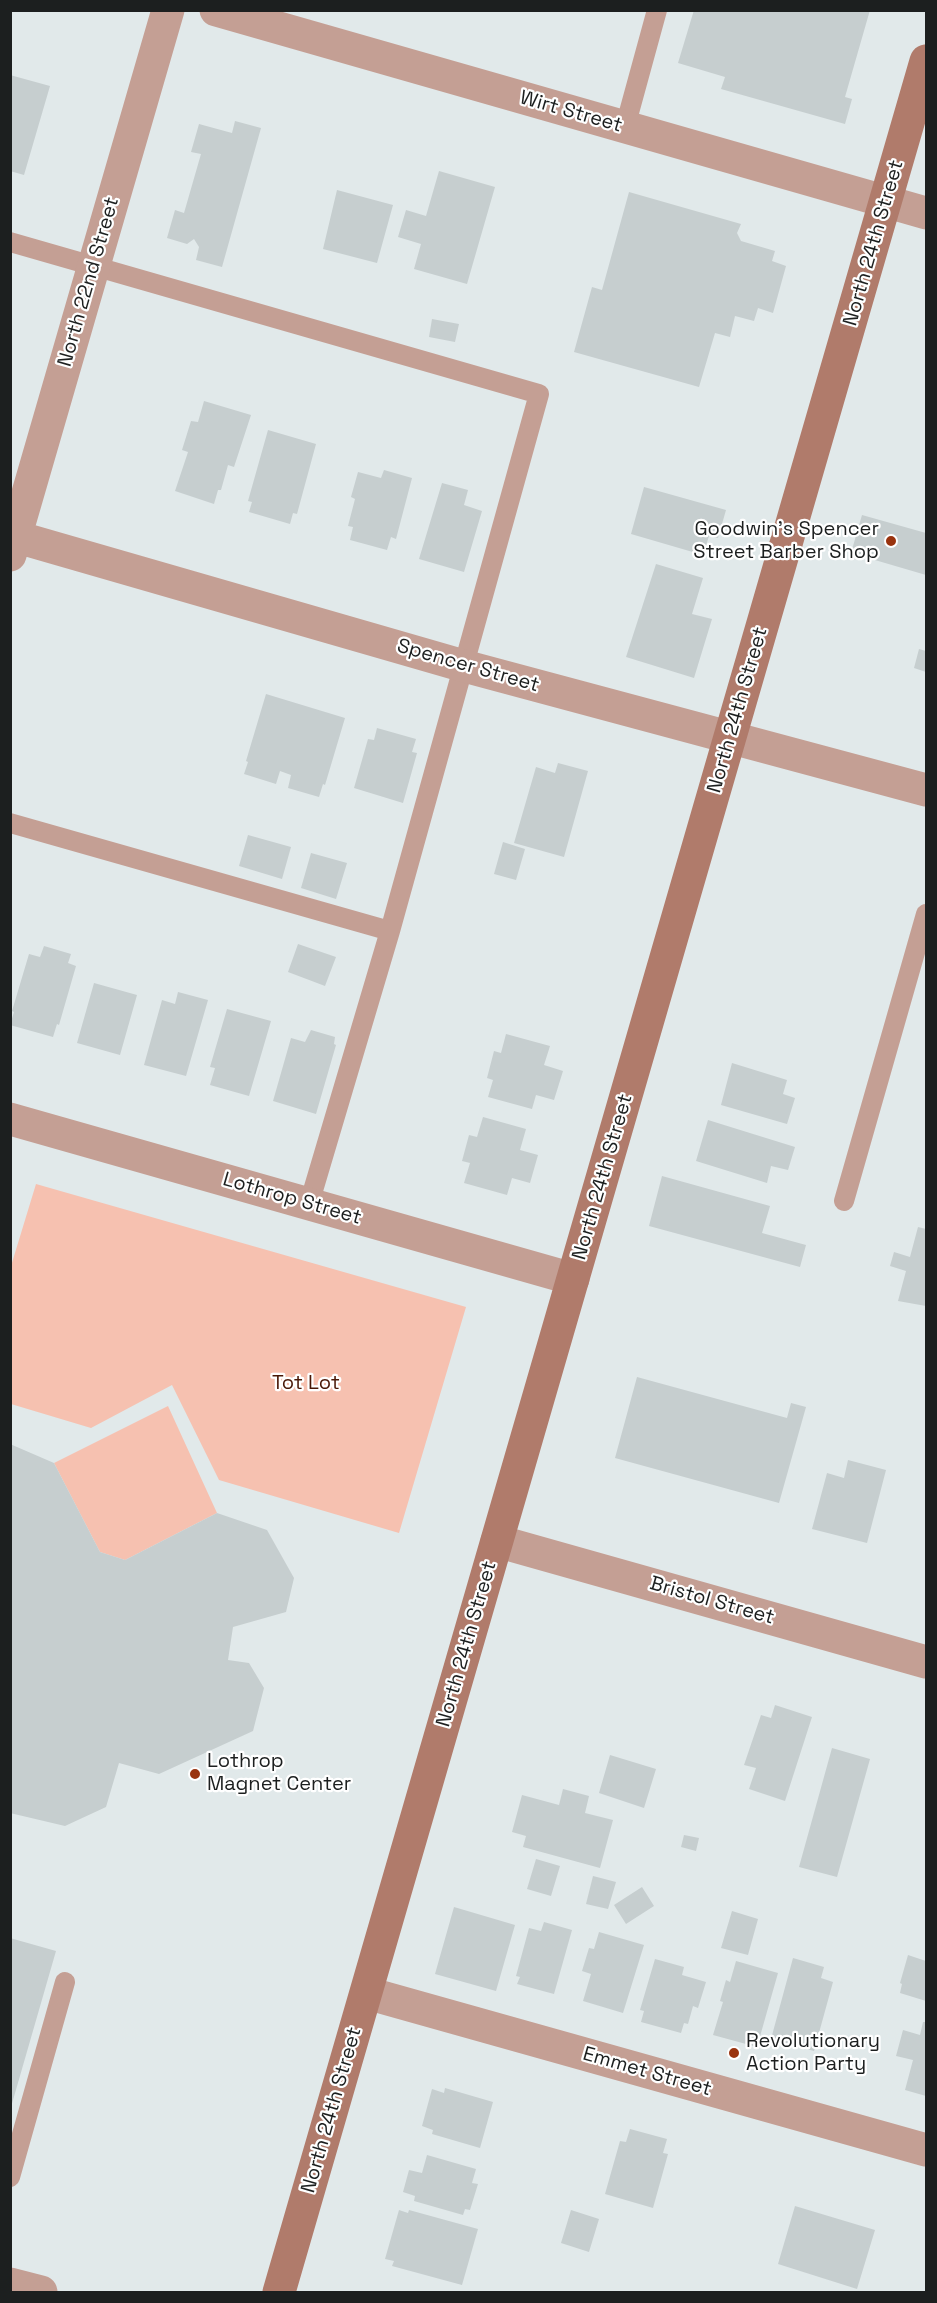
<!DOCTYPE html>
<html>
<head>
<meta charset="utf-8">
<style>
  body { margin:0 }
  #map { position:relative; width:937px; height:2303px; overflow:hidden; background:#e1e9ea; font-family:"Space Grotesk",sans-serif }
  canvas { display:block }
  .frame { position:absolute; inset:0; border:12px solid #1c1f1f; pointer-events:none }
</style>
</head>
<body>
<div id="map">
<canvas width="937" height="2303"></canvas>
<div class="frame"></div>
</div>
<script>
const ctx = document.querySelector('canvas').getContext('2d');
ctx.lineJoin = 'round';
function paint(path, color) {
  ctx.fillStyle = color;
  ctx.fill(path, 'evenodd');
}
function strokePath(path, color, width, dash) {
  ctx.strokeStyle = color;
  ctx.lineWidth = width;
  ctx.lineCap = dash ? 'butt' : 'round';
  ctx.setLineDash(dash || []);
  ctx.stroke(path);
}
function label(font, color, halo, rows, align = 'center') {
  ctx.font = font + ' "Space Grotesk",sans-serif';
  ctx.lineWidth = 4.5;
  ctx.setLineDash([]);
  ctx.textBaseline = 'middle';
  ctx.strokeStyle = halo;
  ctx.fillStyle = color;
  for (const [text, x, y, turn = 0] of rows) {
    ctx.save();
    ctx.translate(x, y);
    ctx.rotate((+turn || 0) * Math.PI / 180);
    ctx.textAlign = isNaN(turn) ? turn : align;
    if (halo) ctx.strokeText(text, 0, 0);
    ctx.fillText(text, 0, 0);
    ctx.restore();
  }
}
const green = new Path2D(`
  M36 1184 466 1307 399 1533 219 1480 172 1385 91 1428 11 1404V1266Z
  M168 1406 217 1513 125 1560 100 1552 54 1463Z`);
const building = new Path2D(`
  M694 10H870L845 97 852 99 845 124 721 89 725 77 678 63Z
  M10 75 50 86 24 175 10 171Z
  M235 121 261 128 222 267 196 260 199 247 194 239 187 244 167 238 175 210 184 213 201 154 191 152 199 124 232 133Z
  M439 171 495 187 467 284 414 269 421 244 398 237 406 210 426 216Z
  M337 190 393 205 377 263 323 249Z
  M629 192 741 224 737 233 741 241 775 251 772 261 786 266 773 313 758 308 754 321 735 316 730 337 715 333 699 387 574 352 592 287 602 290Z
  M432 319 459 324 455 342 429 337Z
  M204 401 251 415 234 467 228 465 221 490H218L214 504 175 491 188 452 182 450 191 421 198 422Z
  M268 430 316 444 297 514 293 513 290 524 249 512 252 502 248 501Z
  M384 470 412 478 396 539 391 537 387 550 350 540 353 527 348 526 355 499 351 497 358 472 381 478Z
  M442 483 468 490 464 505 482 511 464 572 419 559Z
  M644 487 726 510 718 538 709 536 703 555 631 534Z
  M862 515 926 533V575L851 553Z
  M656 564 703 578 692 614 712 619 694 678 626 657Z
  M919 649 926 651V672L914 668Z
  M266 694 345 718 325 785 323 784 319 797 288 788 291 775 280 771 276 784 244 774 248 762 246 761Z
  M377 728 416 739 412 752 417 753 403 803 354 788 368 739 374 740Z
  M558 763 588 771 564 857 514 843 536 767 555 773Z
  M248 835 291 847 282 879 239 866Z
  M503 842 525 849 516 880 494 874Z
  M311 853 347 863 336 899 301 888Z
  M298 944 336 957 325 986 288 972Z
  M44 946 71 954 68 963 76 966 59 1025 57 1024 53 1037 10 1025 14 1012 12 1011 29 954 40 957Z
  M94 983 137 995 120 1055 77 1043Z
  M178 992 208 1000 186 1076 144 1065 162 1000 175 1004Z
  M227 1009 271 1021 249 1096 210 1085 215 1068 210 1067Z
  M311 1030 335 1037 334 1044 336 1045 316 1114 273 1101 291 1038 305 1042Z
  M506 1034 550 1046 544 1065 563 1071 554 1100 536 1095 532 1109 488 1097 493 1080 487 1078 494 1051 501 1053Z
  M732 1063 787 1080 783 1094 795 1098 787 1124 721 1105Z
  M483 1117 526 1129 520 1150 538 1155 530 1183 512 1178 507 1195 464 1183 470 1163 462 1161 469 1135 477 1137Z
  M708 1120 795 1147 788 1170 771 1166 767 1183 696 1161Z
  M662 1176 770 1206 762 1233 806 1245 800 1267 649 1226Z
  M918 1227 926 1229V1306L898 1301 906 1271 890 1266 894 1252 910 1257Z
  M637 1377 787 1418 791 1403 806 1407 779 1503 615 1458Z
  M10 1444 54 1463 100 1552 125 1560 217 1513 267 1530 294 1578 286 1612 233 1627 228 1660 249 1663 264 1688 253 1731 159 1774 119 1763 106 1807 65 1826 10 1813Z
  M848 1460 886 1470 867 1543 812 1529 827 1473 844 1478Z
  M775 1705 812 1717 785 1801 749 1789 756 1768 744 1765 761 1715 771 1718Z
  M832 1748 870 1759 837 1877 799 1867Z
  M610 1755 656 1769 644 1808 599 1793Z
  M563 1789 589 1796 585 1813 613 1820 600 1868 523 1847 526 1836 512 1832 522 1795 559 1805Z
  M684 1835 699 1838 696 1851 681 1847Z
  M536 1859 560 1866 551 1896 527 1889Z
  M593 1876 616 1882 608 1909 586 1904Z
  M642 1887 654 1906 626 1924 614 1905Z
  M454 1907 515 1925 496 1991 435 1974Z
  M732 1911 758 1919 748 1955 721 1948Z
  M544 1922 572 1930 554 1994 517 1984 520 1977 516 1976 529 1928 541 1931Z
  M599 1932 644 1945 623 2013 583 2001 591 1974 582 1971 589 1948 594 1949Z
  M10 1938 56 1951 11 2107H10Z
  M908 1955 926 1961V2001L900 1993 902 1984 900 1983Z
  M793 1958 824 1967 821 1978 833 1982 814 2051 771 2039Z
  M655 1959 684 1967 682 1975 706 1982 698 2008 693 2006 688 2024 684 2023 681 2033 641 2022 644 2011 640 2010Z
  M736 1961 778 1973 757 2047 713 2035 723 2002 720 2001 726 1980 730 1982Z
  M923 2022H926V2096L905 2090 913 2060 896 2056 903 2030 920 2035Z
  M445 2088 493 2102 480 2148 432 2134 433 2130 422 2126 432 2089 444 2093Z
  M630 2129 667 2139 663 2153 668 2154 653 2208 605 2194 620 2141 626 2142Z
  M427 2155 476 2169 472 2183 478 2184 470 2210 465 2209 463 2215 414 2201 415 2196 403 2192 409 2170 422 2173Z
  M795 2206 875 2230 857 2289 778 2264Z
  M399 2210 408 2213 409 2210 478 2229 462 2285 392 2266 394 2261 385 2259Z
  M571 2210 599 2219 589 2252 561 2243Z`);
const service = new Path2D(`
  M625 127 657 10
  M10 242 539 394 390 931 309 1204
  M10 823 390 931
  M844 1201 926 914
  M10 2177 65 1982`);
const minor = new Path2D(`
  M216 10 926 213
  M10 535 464 666 926 790
  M10 555 168 10
  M10 1119 573 1279
  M367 1993 926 2150
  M10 2284 41 2292`);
const tertiary = new Path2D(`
  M497 1541 926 1662`);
const secondary = new Path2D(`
  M279 2292 926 61`);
const markers = [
  [891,541,6,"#99330e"],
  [195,1774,6,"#99330e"],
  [734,2053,6,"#99330e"]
];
const streetNames = [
  ["Wirt Street",571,112,16],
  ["North 24th Street",874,243,-74],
  ["North 22nd Street",89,282,-74],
  ["Spencer Street",468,666,16],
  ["North 24th Street",738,710,-74],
  ["North 24th Street",603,1177,-74],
  ["Lothrop Street",292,1199,16],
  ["Bristol Street",712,1601,16],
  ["North 24th Street",467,1644,-74],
  ["Emmet Street",647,2072,16],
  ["North 24th Street",332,2110,-74]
];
const poiNames = [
  ["Goodwin's Spencer",879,530,"right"],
  ["Street Barber Shop",879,553,"right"],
  ["Lothrop",207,1762],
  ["Magnet Center",207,1785],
  ["Revolutionary",746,2042],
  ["Action Party",746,2065]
];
const parkNames = [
  ["Tot Lot",306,1384]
];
paint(green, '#f6c1b0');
paint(building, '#c6cecf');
strokePath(service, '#c49f94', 20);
strokePath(minor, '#c49f94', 33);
strokePath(tertiary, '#c49f94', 33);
strokePath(secondary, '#b07b6b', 33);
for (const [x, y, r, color] of markers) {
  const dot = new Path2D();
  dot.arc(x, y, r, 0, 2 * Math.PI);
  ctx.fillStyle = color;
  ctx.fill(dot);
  strokePath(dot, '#fff', 2);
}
label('20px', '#1c1f1f', '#fff', streetNames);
label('20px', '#1c1f1f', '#fff', poiNames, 'left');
label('20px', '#491706', '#fff', parkNames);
</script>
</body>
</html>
